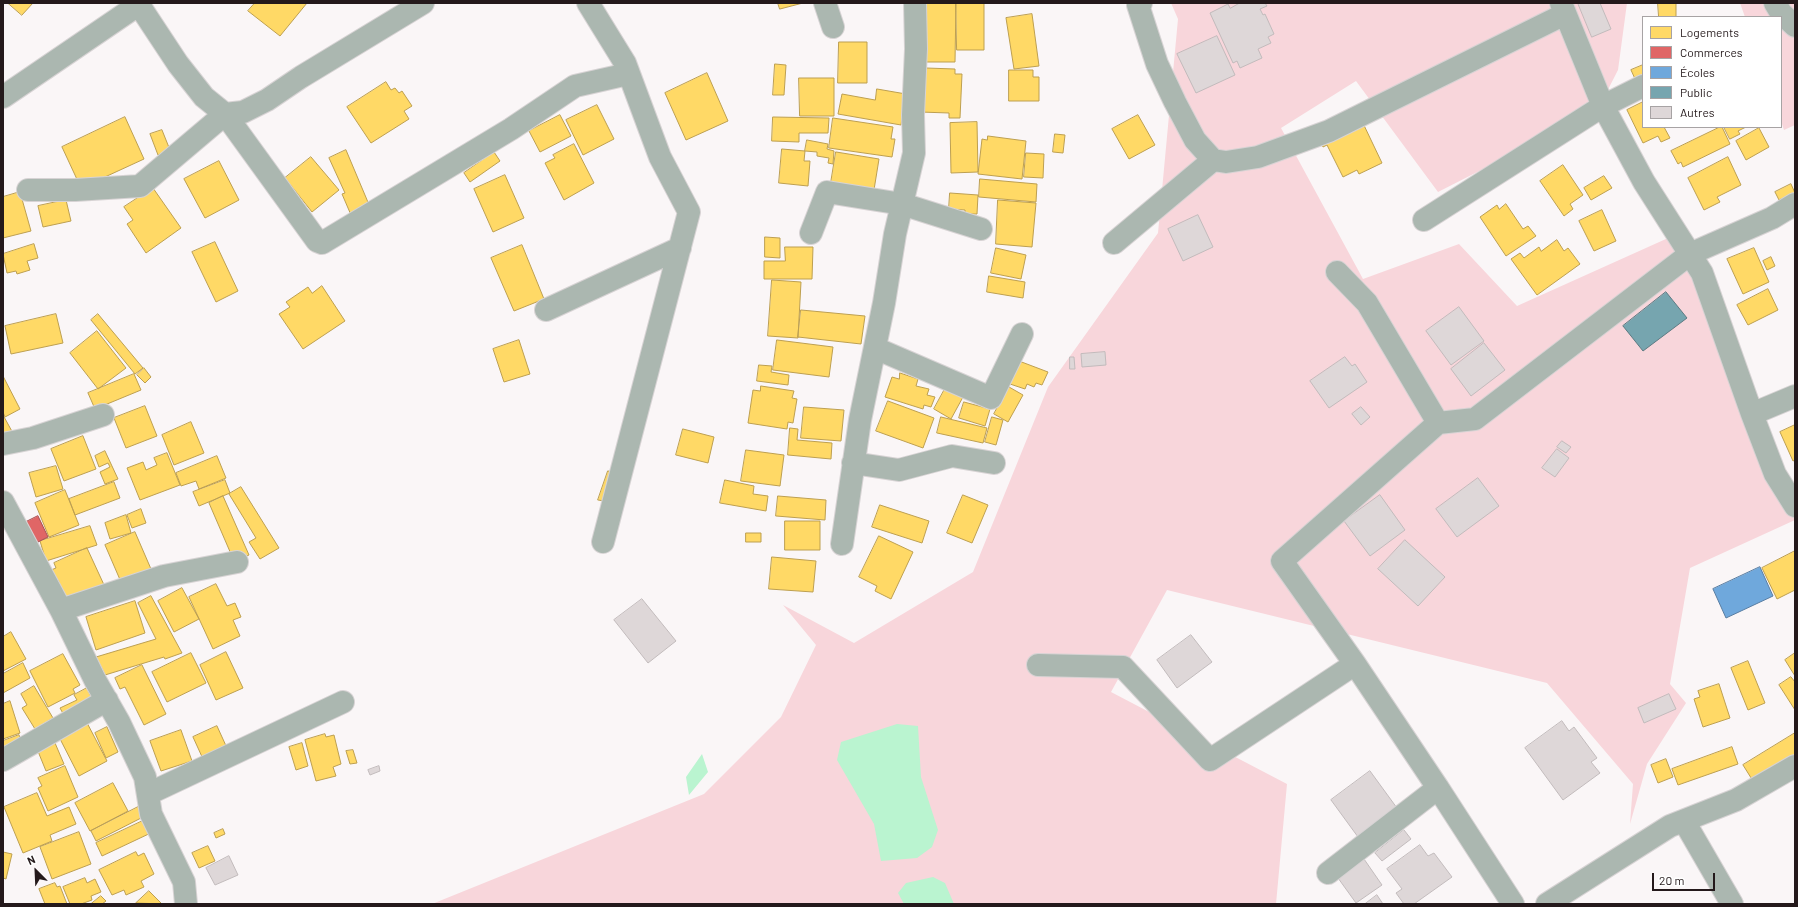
<!DOCTYPE html>
<html>
<head>
<meta charset="utf-8">
<style>
  body { margin:0 }
  #map { position:relative; width:1798px; height:907px; overflow:hidden; background:#faf6f7; font-family:Barlow,sans-serif }
  canvas { display:block }
  .frame { position:absolute; inset:0; border:4px solid #24191b; pointer-events:none }
  .legend { position:absolute; left:1642px; top:16px; width:140px; height:112px; box-sizing:border-box; background:#fff; border:1px solid #a7a3a4; margin:0; padding:5px 7px; list-style:none; font-size:12px; color:#24191b }
  .legend li { display:flex; align-items:center; gap:8px; height:20px }
  .legend b { width:20px; border:1px solid #a7a3a4 }
  .north { position:absolute; left:16px; top:851px; width:40px; height:40px; -webkit-text-stroke:3px #fff; paint-order:stroke; rotate:336deg; font-size:11px; font-weight:700; line-height:16px; text-align:center; color:#24191b }
  .north::after { content:''; display:block; margin:auto; width:14px; height:18px; background:#24191b; clip-path:polygon(50% 0,100% 100%,50% 72%,0 100%) }
  .scale { position:absolute; left:1652px; top:873px; width:63px; height:18px; box-sizing:border-box; border:2px solid #24191b; border-top:0; padding-left:5px; font-size:12px; line-height:14px; white-space:nowrap; color:#24191b; -webkit-text-stroke:3px #fff; paint-order:stroke }
</style>
</head>
<body>
<div id="map">
<canvas width="1798" height="907"></canvas>
<div class="frame"></div>
<ul class="legend">
<li><b style="height:11px;background:#ffd966"></b>Logements</li>
<li><b style="height:11px;background:#e06666"></b>Commerces</li>
<li><b style="height:11px;background:#6fa8dc"></b>Écoles</li>
<li><b style="height:11px;background:#76a5af"></b>Public</li>
<li><b style="height:11px;background:#ded7d8"></b>Autres</li>
</ul>
<div class="north">N</div>
<div class="scale">20 m</div>
</div>
<script>
const ctx = document.querySelector('canvas').getContext('2d');
ctx.lineJoin = 'round';
function paint(path, color) {
  ctx.fillStyle = color;
  ctx.fill(path, 'evenodd');
}
function strokePath(path, color, width, dash) {
  ctx.strokeStyle = color;
  ctx.lineWidth = width;
  ctx.lineCap = dash ? 'butt' : 'round';
  ctx.setLineDash(dash || []);
  ctx.stroke(path);
}
const green = new Path2D(`
  M1171 3H1627L1618 70 1597 111 1438 192 1356 81 1281 128 1363 279 1459 244 1517 306 1677 234 1795 511V520L1690 568 1670 684 1686 703 1647 764 1630 824 1633 784 1547 683 1167 590 1111 692 1287 784 1276 904H432L704 794 781 717 816 645 783 605 854 643 973 572 1048 387 1158 233 1178 19Z
  M1740 3H1795V125L1784 130 1781 121V17H1745Z`);
const water = new Path2D(`
  M897 724 918 726 921 777 938 830 932 847 917 858 881 861 874 824 837 760 841 742Z
  M702 754 708 772 689 795 686 777Z
  M933 877 945 883 954 904H904L898 893 906 883Z`);
const homes = new Path2D(`
  M8 3H33L22 15Z
  M255 3H307L280 36 248 11Z
  M778 3H803L780 9Z
  M926 3H956L955 62H925Z
  M956 3H984V50H957Z
  M1658 3H1676V17H1659Z
  M1032 14 1039 66 1014 69 1006 18Z
  M839 42H867V83H838Z
  M775 64 786 65 784 95H773Z
  M1643 65V78L1636 81 1631 70Z
  M926 68 955 69V74H962L960 118H949V113L920 112Z
  M1009 70H1033V77H1039V101H1009Z
  M707 73 728 121 686 140 665 93Z
  M799 78H834V116H800Z
  M386 82 391 90 395 88 399 93 402 91 412 106 404 111 409 119 371 143 347 107Z
  M877 89 906 94 901 125 838 114 842 94 875 100Z
  M1643 102V127H1664L1670 138 1661 142 1658 136 1643 143 1627 110Z
  M597 105 614 139 583 155 566 120Z
  M560 115 571 136 540 152 529 131Z
  M1138 115 1155 145 1129 159 1112 129Z
  M125 117 144 159 81 188 62 147Z
  M773 117 829 118 828 133H799V142L772 141Z
  M833 118 893 127 891 139H895L892 157 829 148Z
  M1361 119 1382 163 1359 174 1357 170 1343 177 1327 145 1323 147 1320 140Z
  M977 122 978 172 951 173 950 123Z
  M1720 127H1722L1730 144 1683 167 1681 162 1678 164 1671 151Z
  M1724 127H1746L1738 131 1740 134 1730 139Z
  M1759 128 1769 147 1746 160 1736 141Z
  M162 130 170 150 158 155 150 134Z
  M1055 134 1065 135 1063 153 1053 152Z
  M988 136 1026 141 1022 179 978 174 982 139 987 140Z
  M807 140 828 144 827 149 834 151 833 164 828 163 829 158 817 156V152L805 151Z
  M574 144 594 183 564 200 545 163 555 158 553 155Z
  M782 149 805 151 804 161H810L808 186 779 183Z
  M346 150 370 207 351 215 342 194 345 193 329 158Z
  M494 152 500 161 470 182 464 173Z
  M836 152 879 159 873 196 830 189Z
  M1026 153 1044 154 1043 178 1024 177Z
  M311 157 339 190 312 212 285 178Z
  M1728 157 1741 185 1717 197 1720 202 1704 210 1688 178Z
  M219 161 239 200 205 218 184 179Z
  M1563 165 1583 195 1570 204 1573 209 1564 216 1540 181Z
  M505 175 524 218 493 232 474 189Z
  M1604 176 1612 188 1591 200 1584 188Z
  M980 179 1037 184 1036 202 979 197Z
  M1791 184 1795 193 1779 200 1775 192Z
  M153 188 181 228 146 253 127 224 133 220 124 207Z
  M20 192 31 231 3 238V197Z
  M950 193 978 195 977 214H965V210L949 209Z
  M66 200 71 221 43 227 38 206Z
  M998 200 1036 203 1032 247 996 244Z
  M1506 204 1523 229 1528 226 1536 236 1506 256 1480 217 1497 205 1499 209Z
  M1602 210 1616 241 1594 251 1579 221Z
  M765 237 780 238V258L765 257Z
  M1557 240 1564 251 1568 248 1580 264 1537 295 1511 259 1520 253 1524 258 1539 247 1541 251Z
  M215 242 238 291 216 302 192 252Z
  M34 244 38 258 27 261 30 270 17 274 16 271 7 273 3 254Z
  M522 245 544 299 514 311 491 258Z
  M785 247H813L812 279H764V261H785Z
  M996 248 1026 255 1021 279 991 273Z
  M1754 248 1769 282 1743 294 1727 259Z
  M1771 257 1775 266 1767 270 1763 261Z
  M989 276 1025 282 1023 298 987 292Z
  M772 280 801 282 798 338 768 336Z
  M322 286 345 321 303 349 279 314 290 307 286 302 308 287 312 293Z
  M1768 289 1778 310 1748 325 1737 305Z
  M801 310 865 316 861 344 798 337Z
  M56 314 63 343 11 354 5 326Z
  M98 314 143 368 135 374 91 320Z
  M97 331 126 368 98 389 70 353Z
  M519 340 530 374 504 382 493 349Z
  M777 340 833 347 829 377 773 370Z
  M1019 361 1048 372 1042 385 1036 383 1034 387 1027 384 1025 389 1010 384Z
  M759 365 772 366 771 372 789 375 788 385 757 381Z
  M144 368 151 377 145 383 137 375Z
  M900 373 918 379 916 386 929 389 927 395 935 397 931 407 924 405 923 409 885 397 892 377 899 379Z
  M134 374 141 390 95 409 88 393Z
  M3 376 20 409 5 417 3 412Z
  M761 386 794 391 792 398 797 399 793 423 788 422 787 429 748 423 753 390 760 391Z
  M946 387 963 397 951 419 934 409Z
  M1009 387 1023 395 1008 422 994 414Z
  M888 401 934 418 923 448 876 431Z
  M964 402 990 409 985 426 959 418Z
  M145 406 157 436 126 448 114 418Z
  M804 407 844 410 841 441 801 438Z
  M3 415 14 435 3 441Z
  M941 417 987 428 983 443 937 433Z
  M992 417 1003 420 996 445 985 442Z
  M191 422 204 453 174 465 162 435Z
  M1795 425V460L1793 461 1780 432Z
  M790 428 798 429 797 440 832 443 831 459 788 455Z
  M683 429 714 437 708 463 676 455Z
  M83 436 96 469 64 481 51 449Z
  M746 450 784 455 780 486 741 481Z
  M105 451 118 479 105 484 100 472 110 467 108 463 99 467 95 456Z
  M167 453 180 485 140 500 127 468 143 462 146 470 157 465 154 458Z
  M217 456 226 478 199 489 196 481 181 486 176 473Z
  M56 466 63 489 36 497 29 473Z
  M608 471 614 472 604 501 598 500Z
  M225 480 230 493 199 506 193 492Z
  M725 480 754 486 753 494 768 496 766 511 720 503Z
  M114 482 120 498 75 515 69 499Z
  M241 487 279 548 260 559 249 542 256 538 229 494Z
  M65 490 79 525 49 537 35 503Z
  M963 495 988 505 972 543 947 533Z
  M223 496 249 555 234 561 209 503Z
  M778 496 826 500 825 520 776 516Z
  M880 505 929 521 922 543 872 527Z
  M141 509 146 523 132 528 127 515Z
  M126 515 131 533 110 539 105 523Z
  M785 521H820V550H785Z
  M90 526 97 545 46 561 40 541Z
  M135 532 151 569 121 582 105 545Z
  M746 533H761V542H746Z
  M879 536 913 552 891 599 875 591 877 586 859 577Z
  M87 548 105 587 66 599 58 580 56 581 51 570 56 568 54 563Z
  M1795 551V590L1777 599 1762 568Z
  M772 557 816 561 813 592 769 589Z
  M216 584 227 606 235 603 241 617 233 620 240 636 213 649 189 597Z
  M182 588 199 619 174 632 158 601Z
  M151 596 182 653 165 659 164 657 105 675 96 657 156 639 138 603Z
  M135 601 145 633 96 650 86 617Z
  M11 632 26 659 3 671V637Z
  M226 652 243 688 216 700 200 665Z
  M191 653 206 683 167 702 152 672Z
  M1795 653V676L1785 660Z
  M63 654 80 685 73 689 75 693 48 707 30 671Z
  M1748 661 1765 703 1748 710 1731 668Z
  M23 663 30 678 3 693V674Z
  M142 665 166 714 144 725 125 687 120 689 115 678Z
  M1791 677 1795 682V710L1779 685Z
  M1719 684 1730 718 1703 727 1694 699 1700 697 1698 691Z
  M34 686 53 718 35 729 22 708 27 705 21 694Z
  M87 688 95 705 66 719 60 708 77 700 74 695Z
  M10 701 20 733 3 739V704Z
  M85 719 107 761 79 776 57 733Z
  M217 726 227 748 203 759 193 737Z
  M107 727 118 752 106 758 95 733Z
  M181 730 192 761 161 771 150 741Z
  M1795 733V755L1753 781 1743 765Z
  M325 734 326 737 334 735 341 764 333 767 336 776 316 781 305 740Z
  M19 735 23 746 3 753V741Z
  M52 736 64 764 46 771 35 744Z
  M302 743 308 766 296 770 289 747Z
  M1732 747 1738 764 1678 785 1672 769Z
  M353 750 357 763 350 764 346 751Z
  M1666 759 1673 777 1658 783 1651 765Z
  M65 766 78 797 48 811 38 788 42 786 38 778Z
  M113 783 128 811 90 831 75 803Z
  M37 793 47 816 69 807 76 824 50 835 52 841 23 853 4 807Z
  M142 805 147 815 96 841 91 831Z
  M149 818 155 831 102 856 96 843Z
  M223 829 225 834 216 838 214 833Z
  M79 832 91 864 52 879 40 847Z
  M208 846 215 861 199 868 192 853Z
  M3 852 12 854 6 879 3 878Z
  M136 852 138 856 144 853 154 874 141 881 144 887 126 895 124 890 112 895 99 870Z
  M85 878 87 883 95 879 101 892 91 896 92 900 81 904H70L63 887Z
  M55 883 57 887 60 886 67 904H45L39 889Z
  M149 891 162 904 136 903Z
  M101 896 106 901 102 904H91Z`);
const shops = new Path2D(`
  M38 516 48 537 36 543 20 525Z`);
const schools = new Path2D(`
  M1760 567 1773 596 1726 618 1713 589Z`);
const public = new Path2D(`
  M1666 292 1687 318 1643 351 1623 326Z`);
const building = new Path2D(`
  M1240 3H1265L1267 6 1260 9 1263 15 1265 14 1274 34 1268 37 1271 43 1258 49 1262 58 1240 68 1237 61 1233 63 1210 13 1228 4 1230 8Z
  M1578 3H1600L1611 29 1592 37Z
  M1217 36 1235 75 1196 93 1177 54Z
  M1198 215 1213 247 1183 261 1168 229Z
  M1459 307 1484 341 1451 365 1426 331Z
  M1484 343 1505 370 1471 396 1451 369Z
  M1105 352 1106 365 1082 367 1081 354Z
  M1070 357H1074L1075 369H1070Z
  M1345 357 1352 366 1355 364 1367 382 1329 408 1310 381Z
  M1361 407 1370 417 1361 425 1352 414Z
  M1562 441 1571 447 1566 453 1557 447Z
  M1557 449 1569 458 1555 477 1542 468Z
  M1478 478 1499 506 1457 537 1436 509Z
  M1380 495 1405 530 1370 556 1344 521Z
  M1405 540 1445 577 1418 606 1378 569Z
  M642 599 676 641 648 663 614 620Z
  M1191 635 1212 662 1177 688 1157 660Z
  M1669 694 1676 709 1644 723 1638 708Z
  M1562 721 1569 731 1574 727 1597 758 1591 762 1600 773 1563 800 1525 748Z
  M379 766 380 771 370 775 368 770Z
  M1370 771 1397 808 1358 837 1331 800Z
  M1404 830 1411 839 1382 861 1375 853Z
  M1420 845 1428 856 1434 853 1452 877 1414 904H1404L1396 893 1402 889 1387 869Z
  M229 856 238 875 215 885 206 868Z
  M1364 859 1382 885 1356 903 1338 878Z
  M1377 895 1383 904H1365Z`);
const minor = new Path2D(`
  M588 3 625 63 660 157 689 212 603 542
  M825 3 833 27
  M1141 3 1138 5 1157 64 1175 102 1195 140 1213 160 1226 162 1258 157 1329 131 1565 14
  M1561 3 1603 106 1644 182 1702 273 1752 414 1775 474 1795 506
  M1775 3 1781 13 1795 26
  M139 5 178 64 204 97 225 114 243 112 267 100 301 77 423 3
  M3 97 141 3
  M28 190H75L140 186 225 114 317 241 322 243 511 129 575 86 628 74
  M1424 220 1603 106 1643 86
  M811 233 827 192 902 204 981 229
  M1114 243 1213 160
  M1337 272 1367 303 1438 423
  M546 310 680 248
  M875 348 991 398 1022 334
  M1752 414 1795 396
  M3 444 33 438 103 415
  M853 463 899 470 952 456 994 463
  M3 502 61 610 95 680 119 722 145 777 151 814 184 882 186 904
  M842 544 860 420 884 303 895 234 914 153 913 115 916 49 915 3
  M61 610 164 576 237 562
  M1355 664 1282 561 1438 423 1475 419 1690 254 1772 218 1795 204
  M1038 665 1123 667 1210 760 1355 664 1438 788
  M3 760 107 700
  M148 794 343 702
  M1684 821 1732 904
  M1328 873 1438 788 1513 904
  M1547 904 1670 826 1736 800 1795 766`);
paint(green, '#f8d6db');
paint(water, '#baf4d0');
paint(homes, '#ffd966');
strokePath(homes, '#bd9f50', 1);
paint(shops, '#e06666');
strokePath(shops, '#a84f50', 1);
paint(schools, '#6fa8dc');
strokePath(schools, '#587da2', 1);
paint(public, '#76a5af');
strokePath(public, '#5d7b83', 1);
paint(building, '#ded7d8');
strokePath(building, '#c2bbbc', 1);
strokePath(minor, '#d7d3d4', 24);
strokePath(minor, '#abb7b0', 22);
</script>
</body>
</html>
